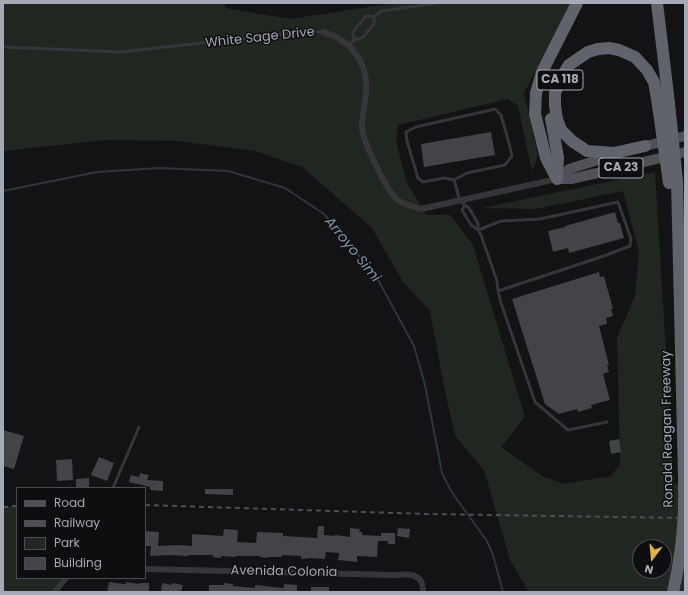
<!DOCTYPE html>
<html>
<head>
<meta charset="utf-8">
<style>
  body { margin:0 }
  #map { position:relative; width:688px; height:595px; overflow:hidden; background:#131315; font-family:Poppins,sans-serif }
  canvas { display:block }
  .frame { position:absolute; inset:0; border:4px solid #a6aab4; pointer-events:none }
  .legend { position:absolute; left:16px; top:487px; width:130px; height:92px; box-sizing:border-box; background:#0e0e10; border:1px solid #4b4c52; margin:0; padding:5px 7px; list-style:none; font-size:12px; color:#a6aab4 }
  .legend li { display:flex; align-items:center; gap:8px; height:20px }
  .legend b { width:20px; border:1px solid #4b4c52 }
  .north { position:absolute; left:632px; top:539px; width:40px; height:40px; box-sizing:border-box; background:#0e0e10; border:1px solid #4b4c52; border-radius:50%; rotate:196deg; font-size:11px; font-weight:700; line-height:16px; text-align:center; color:#a6aab4 }
  .north::after { content:''; display:block; margin:auto; width:14px; height:18px; background:#e2b33f; clip-path:polygon(50% 0,100% 100%,50% 72%,0 100%) }
</style>
</head>
<body>
<div id="map">
<canvas width="688" height="595"></canvas>
<div class="frame"></div>
<ul class="legend">
<li><b style="height:5px;background:#515258"></b>Road</li>
<li><b style="height:5px;background:#4e4f54"></b>Railway</li>
<li><b style="height:11px;background:#202721"></b>Park</li>
<li><b style="height:11px;background:#434348"></b>Building</li>
</ul>
<div class="north">N</div>
</div>
<script>
const ctx = document.querySelector('canvas').getContext('2d');
ctx.lineJoin = 'round';
function paint(path, color) {
  ctx.fillStyle = color;
  ctx.fill(path, 'evenodd');
}
function strokePath(path, color, width, dash) {
  ctx.strokeStyle = color;
  ctx.lineWidth = width;
  ctx.lineCap = dash ? 'butt' : 'round';
  ctx.setLineDash(dash || []);
  ctx.stroke(path);
}
function label(font, color, halo, rows, align = 'center') {
  ctx.font = font + ' Poppins,sans-serif';
  ctx.lineWidth = 3;
  ctx.setLineDash([]);
  ctx.textBaseline = 'middle';
  ctx.strokeStyle = halo;
  ctx.fillStyle = color;
  for (const [text, x, y, turn = 0] of rows) {
    ctx.save();
    ctx.translate(x, y);
    ctx.rotate((+turn || 0) * Math.PI / 180);
    ctx.textAlign = isNaN(turn) ? turn : align;
    if (halo) ctx.strokeText(text, 0, 0);
    ctx.fillText(text, 0, 0);
    ctx.restore();
  }
}
const green = new Path2D(`
  M3 3H225L226 8 290 19 394 3H570L564 17 524 93 538 156 532 171 518 106 508 99 398 125 396 140 406 181 426 215H450L473 245 525 417 501 447 542 476 563 484 611 476 620 464 617 338 635 296 639 252 623 191 536 209 482 208 655 172 674 483 685 484V592H529L510 560 484 470 455 436 444 387 430 311 403 282 372 228 302 167 255 151 178 141 107 140 3 151ZM640 547H664V571H640Z
  M17 506V578H66L55 592H3V507Z`);
const stream = new Path2D(`
  M3 191 97 172 159 168 228 171 285 188 324 214 376 276 414 346 425 385 442 473 451 491 487 541 493 555 503 592`);
const building = new Path2D(`
  M491 132 495 155 424 167 421 144Z
  M615 212 618 223H620L624 238 569 253 568 248 553 252 548 231 565 227V226Z
  M599 272 600 277 604 276 613 309H611L613 316 606 318 607 324 599 326 609 365H607L609 372 603 374 610 400 591 405 592 408 578 412 577 409 559 414 545 404 512 299Z
  M3 430 24 436 14 469 3 466Z
  M619 439 621 452 611 454 609 441Z
  M99 457 114 463 107 481 91 475Z
  M72 459 73 480 57 481 56 460Z
  M140 473 149 475 147 480 163 481V491L150 490V487L129 482 131 475 139 477Z
  M89 478V488H76V479Z
  M205 489H233V495L205 494Z
  M318 526H324V535L335 536V535L350 537V528L360 529 359 532H362V535L381 536V533H395V544H388V541H378L377 557 357 556V562L338 560 339 553 326 552 325 559 310 558 301 559V556L282 555V557H267V558L260 557V556H236V557L221 556V558L213 557V555H188V556L171 555 150 556 151 546H145V531L159 532 158 546 178 545 192 546V534L223 536 224 529 238 530 237 542 256 543 257 532 283 533V536L317 538Z
  M398 528 410 529 409 538 397 536Z
  M109 582 124 584H126V582L139 584V583H149V592L132 591V592H107Z
  M162 583 172 585V583L183 585 181 592H161Z
  M224 583 233 584V586L255 588V585L283 588V592H209V585H224Z
  M284 584 297 585V592H283Z
  M311 587H329V592H311Z`);
const service = new Path2D(`
  M354 40 353 32 366 16 374 17 382 11 438 3
  M349 45 354 40 363 37 374 24V17
  M3 47 120 52 302 32 306 31 323 32
  M454 180 467 173 505 165 512 156 509 143 501 115 495 109 416 127 406 132 407 141 418 178 423 182 444 178 454 180 460 201 469 208 478 223V230
  M465 205 462 210 471 225 478 230 481 235 497 281 498 291 501 303 535 402 568 430 607 422
  M478 230 501 221 540 219 618 202 631 239 630 246 604 256 498 291
  M113 488 139 427`);
const minor = new Path2D(`
  M323 32C351 40 369 63 366 93 365 104 362 115 362 127 362 140 387 192 398 200 404 205 413 206 421 209L557 179
  M145 569 393 575C407 574 424 572 423 592
  M55 592 66 578`);
const primary = new Path2D(`
  M638 148 685 136
  M557 179 569 169 617 154
  M557 179H571L615 169 685 152`);
const motorway = new Path2D(`
  M657 3 669 103
  M551 119 558 157 557 178
  M645 146 614 153 587 151 572 141 561 130 557 119 555 106V93L561 78 569 65 588 52 598 49 609 48 619 50 635 57 647 70 654 82 658 105
  M557 179 546 158 535 114 536 93 542 72 577 3
  M677 181 684 477`);
const rail = new Path2D(`
  M145 505 427 514 685 518
  M3 507 17 506`);
const motorwayBridge = new Path2D(`
  M669 103 677 181
  M658 105 669 183
  M673 592C679 566 683 538 684 511 684 500 684 488 684 477`);
const shields = [
  [560,80,46],
  [621,168,44]
];
const shieldNames = [
  ["CA 118",560,80],
  ["CA 23",621,168]
];
const streetNames = [
  ["White Sage Drive",260,38,-6],
  ["Ronald Reagan Freeway",668,429,-91],
  ["Avenida Colonia",284,572,1]
];
const waterNames = [
  ["Arroyo Simi",352,250,51]
];
paint(green, '#202721');
strokePath(stream, '#2e353c', 2);
paint(building, '#434348');
strokePath(service, '#35353a', 3);
strokePath(minor, '#35353a', 6);
strokePath(primary, '#515258', 10);
strokePath(motorway, '#61636a', 12);
strokePath(rail, '#4e4f54', 2, [5, 4]);
strokePath(motorwayBridge, '#61636a', 12);
for (const [x, y, w] of shields) {
  const box = new Path2D();
  box.roundRect(x - w / 2, y - 10, w, 20, 3);
  ctx.fillStyle = '#0e0e10';
  ctx.fill(box);
  strokePath(box, '#a6aab4', 1);
}
label('bold 12px', '#a6aab4', null, shieldNames);
label('13px', '#a6aab4', '#0e0e10', streetNames);
label('italic 14px', '#8095ac', '#0e0e10', waterNames);
</script>
</body>
</html>
